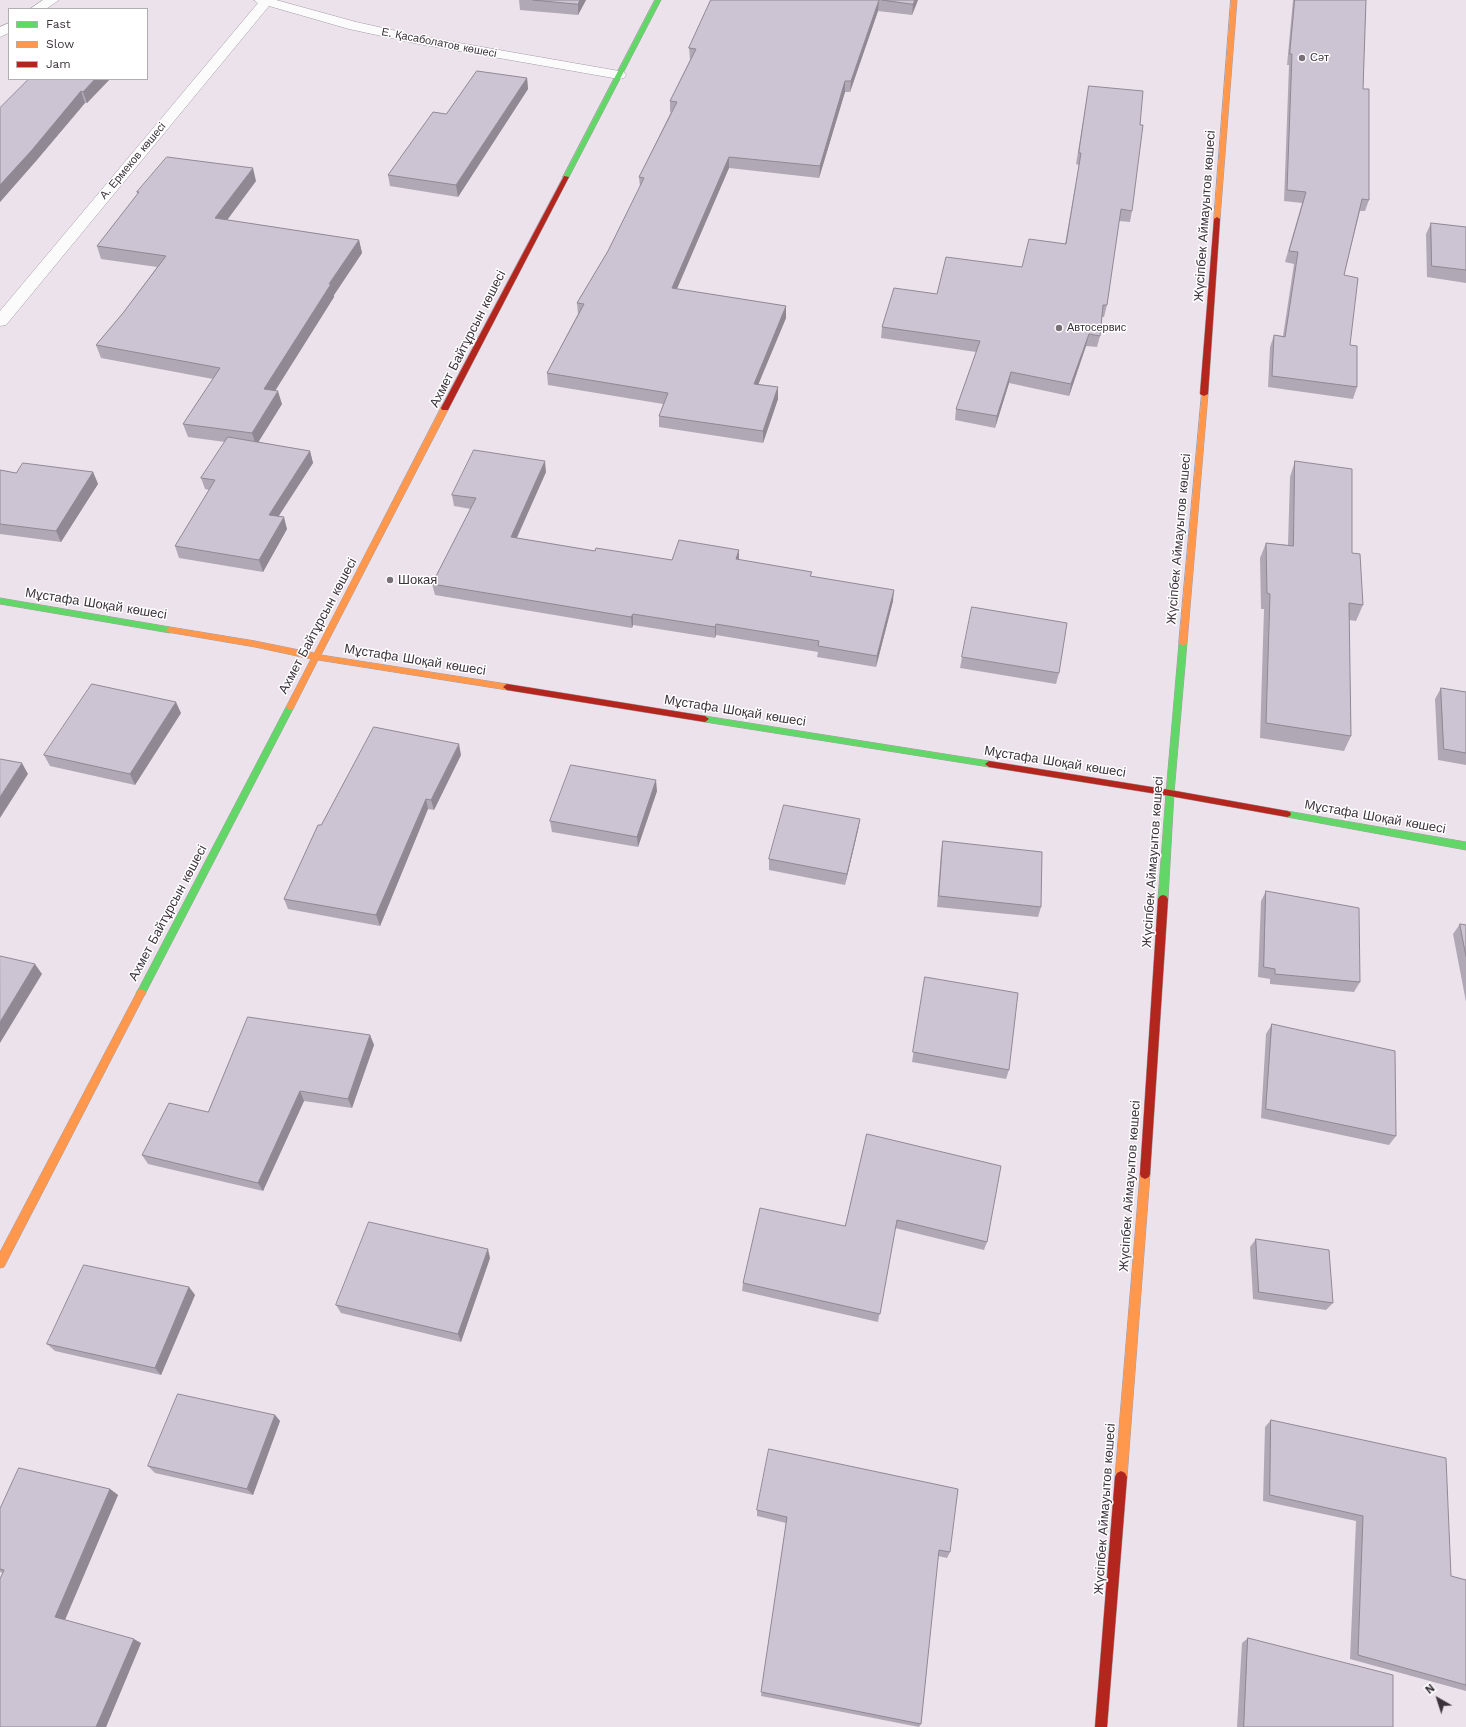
<!DOCTYPE html>
<html>
<head>
<meta charset="utf-8">
<style>
  body { margin:0 }
  #map { position:relative; width:1466px; height:1727px; overflow:hidden; background:#ece2ec; font-family:"Work Sans",sans-serif }
  canvas { display:block }
  .legend { position:absolute; left:8px; top:8px; width:140px; height:72px; box-sizing:border-box; background:#fff; border:1px solid #b1adb1; margin:0; padding:5px 7px; list-style:none; font-size:12px; color:#3b333b }
  .legend li { display:flex; align-items:center; gap:8px; height:20px }
  .legend b { width:20px; border:1px solid #b1adb1 }
  .north { position:absolute; left:1418px; top:1679px; width:40px; height:40px; -webkit-text-stroke:3px #fff; paint-order:stroke; rotate:321deg; font-size:11px; font-weight:700; line-height:16px; text-align:center; color:#3b333b }
  .north::after { content:''; display:block; margin:auto; width:14px; height:18px; background:#3b333b; clip-path:polygon(50% 0,100% 100%,50% 72%,0 100%) }
</style>
</head>
<body>
<div id="map">
<canvas width="1466" height="1727"></canvas>
<ul class="legend">
<li><b style="height:5px;background:#63d668"></b>Fast</li>
<li><b style="height:5px;background:#ff974d"></b>Slow</li>
<li><b style="height:5px;background:#b3261e"></b>Jam</li>
</ul>
<div class="north">N</div>
</div>
<script>
const ctx = document.querySelector('canvas').getContext('2d');
ctx.lineJoin = 'round';
function strokePath(path, color, width, dash) {
  ctx.strokeStyle = color;
  ctx.lineWidth = width;
  ctx.lineCap = dash ? 'butt' : 'round';
  ctx.setLineDash(dash || []);
  ctx.stroke(path);
}
function paint(path, color) {
  ctx.fillStyle = color;
  ctx.fill(path, 'evenodd');
}
function label(font, color, halo, rows, align = 'center') {
  ctx.font = font + ' "Work Sans",sans-serif';
  ctx.lineWidth = 3;
  ctx.setLineDash([]);
  ctx.textBaseline = 'middle';
  ctx.strokeStyle = halo;
  ctx.fillStyle = color;
  for (const [text, x, y, turn = 0] of rows) {
    ctx.save();
    ctx.translate(x, y);
    ctx.rotate((+turn || 0) * Math.PI / 180);
    ctx.textAlign = isNaN(turn) ? turn : align;
    if (halo) ctx.strokeText(text, 0, 0);
    ctx.fillText(text, 0, 0);
    ctx.restore();
  }
}
const street = new Path2D(`
  M43 0H59L46 9H30Z
  M254 0H276L356 22 419 36 619 71 624 72 626 75 624 78 619 79 419 44 349 29 269 6 6 325 0 326V311L258 3Z
  M9 23V33L0 37V27Z`);
const fast = new Path2D(`
  M655 0H661L569 177 564 178 563 177Z
  M0 598 170 627 174 630 170 633 0 604Z
  M1183 640 1187 643 1174 793 1168 899 1166 902H1160L1158 899 1166 793 1179 643Z
  M290 704 294 707 144 996 141 997 138 996 136 993 138 990 286 707Z
  M705 716 989 761 993 764 989 767 705 722 701 719Z
  M1287 811 1466 842V850L1287 817 1284 816 1283 814 1284 812Z`);
const slow = new Path2D(`
  M1231 0H1237L1220 219 1217 221 1214 219Z
  M1202 392H1206L1208 394 1187 643 1183 646 1179 643Z
  M442 406H448L449 408 321 655 507 684 511 687 510 689 507 690 318 660 293 709 290 710 286 707 311 659 255 647 167 632 166 630 170 627 255 641 314 653Z
  M141 989 144 990 146 993 144 996 4 1267 0 1268V1252L138 990Z
  M1145 1169 1149 1171 1150 1174 1127 1477 1125 1481 1121 1483 1117 1481 1115 1477 1140 1174 1141 1171Z`);
const jam = new Path2D(`
  M564 176 569 177 449 408 448 410H442L441 408Z
  M1217 217 1220 219 1208 394 1204 396 1200 394 1214 219Z
  M507 684 705 716 709 719 705 722 507 690 503 687Z
  M989 761 1170 790 1287 811 1290 812 1291 814 1290 816 1287 817 1170 796 989 767 985 764Z
  M1163 895 1166 896 1168 899 1150 1174 1149 1177 1145 1179 1141 1177 1140 1174 1158 899 1160 896Z
  M1121 1471 1125 1473 1127 1477 1107 1727H1095L1115 1477 1117 1473Z`);
const wall = new Path2D(`
  M519 0H586L578 15 520 10Z
  M711 0H918L912 15 878 11 850 92H845L819 178 729 168 677 289 786 306V318L758 384 778 387V399L763 443 659 427V416L663 404 548 385 547 373 578 314 577 303 608 251 640 187 639 177 671 112H670V101L690 60V59L689 48Z
  M1293 0H1366L1363 89 1369 200 1365 211H1360L1344 275 1350 345 1357 387 1353 399 1268 387 1270 347 1274 335 1283 336 1294 264 1285 262 1302 203 1284 201 1289 65H1287Z
  M527 78 528 89 458 197 390 186 388 175 446 114Z
  M110 79 87 103H85L36 161 0 202V108Z
  M1089 86 1132 211 1130 222 1119 221 1107 305 1104 317H1102L1100 336 1097 347 1086 346 1069 396 1009 383 995 428 955 420 956 409 976 352 881 338 882 327 937 294 1022 267 1065 244 1079 165 1076 164Z
  M256 181 227 220 359 240 362 253 334 295V297L275 391 282 404 258 442 310 451 313 463 279 516 287 529 263 572 179 558 175 546 209 490 205 489 201 478 225 442 188 437 183 424 213 379 101 358 96 345 123 313 157 267 101 259 97 246 138 194 137 192Z
  M1431 223 1466 227V283L1427 277 1426 234Z
  M1295 461 1352 553 1363 605 1356 621 1349 620 1351 736 1344 751 1260 738 1264 609H1261L1260 558 1266 543 1288 545 1290 477Z
  M0 470 16 473 93 472 98 484 61 542 0 534Z
  M546 472 517 538 595 551 672 560H739L811 576 893 601 876 667 817 657 818 652 716 635 715 638 633 625 632 628 435 595 432 584 471 509 454 506 452 495Z
  M962 657 1059 673 1056 684 960 668Z
  M1441 688 1466 692V765L1438 760 1435 699Z
  M181 713 135 785 50 766 44 755Z
  M461 755 434 810 428 809 380 926 288 909 284 899 321 825Z
  M657 791 638 847 552 832 550 821Z
  M860 819 858 830 845 885 769 870V859Z
  M943 841 1041 907 1038 917 937 907 941 852Z
  M1266 891 1360 982 1354 992 1270 984V979L1258 977 1261 901Z
  M1460 924 1466 925V1002L1453 934Z
  M925 977 1009 1070 1006 1079 912 1062Z
  M1272 1024 1396 1136 1389 1145 1261 1118 1266 1034Z
  M370 1035 374 1045 352 1108 304 1101 263 1191 148 1164 142 1155 208 1112Z
  M867 1134 987 1242 984 1250 895 1228 878 1322 742 1291 743 1283 845 1226Z
  M1256 1239 1333 1303 1326 1310 1253 1299 1250 1247Z
  M490 1258 461 1342 341 1313 336 1305Z
  M189 1287 195 1295 161 1375 55 1351 47 1344Z
  M275 1415 280 1421 253 1495 155 1473 148 1466Z
  M1271 1420 1451 1576 1466 1580V1691L1350 1659 1356 1521 1263 1501 1265 1427Z
  M110 1489 118 1495 65 1620 141 1643 106 1727H0L3 1573 0 1572V1509Z
  M757 1510 950 1552 947 1558 938 1556 921 1724 919 1727 761 1696 786 1523 757 1516Z
  M1248 1638 1393 1727H1237L1242 1643Z`);
const shadedWall = new Path2D(`
  M580 0H586L578 15V4Z
  M879 0 878 11 850 92 851 81Z
  M915 0H918L912 15 913 4Z
  M527 78 528 89 458 197 456 185Z
  M95 79H110L87 103 83 92Z
  M845 81V92L819 178 820 166Z
  M81 91 85 103 36 161 0 202V185Z
  M729 157V168L672 300V288Z
  M253 168 256 181 219 231 215 218Z
  M359 240 362 253 334 295V297L268 402 264 389 329 284Z
  M786 306V318L754 395V384Z
  M1089 334 1086 346 1069 396 1071 384Z
  M1011 372 1009 383 995 428 997 416Z
  M778 387V399L763 443V431Z
  M278 391 282 404 256 446 252 433Z
  M310 451 313 463 272 526 269 515Z
  M545 461 546 472 512 548 511 537Z
  M93 472 98 484 61 542 56 531Z
  M284 517 287 529 263 572 259 560Z
  M739 550V561L736 559Z
  M894 590 893 601 876 667 877 656Z
  M633 614V625L632 628 631 617Z
  M716 624V635L715 638V627Z
  M176 702 181 713 135 785 130 774Z
  M459 744 461 755 434 810 431 800Z
  M22 763 28 774 0 818V797Z
  M656 780 657 791 638 847 637 837Z
  M426 799 428 809 380 926 376 915Z
  M860 819 858 830 845 885 847 874Z
  M35 964 42 974 0 1043V1022Z
  M370 1035 374 1045 352 1108 348 1099Z
  M300 1091 304 1101 263 1191 258 1183Z
  M488 1249 490 1258 461 1342 458 1334Z
  M189 1287 195 1295 161 1375 155 1368Z
  M275 1415 280 1421 253 1495 247 1489Z
  M110 1489 118 1495 64 1622 55 1617Z
  M134 1639 141 1643 106 1727H96Z`);
const building = new Path2D(`
  M533 0H580L578 4Z
  M711 0H879L851 81H845L820 166 729 157 672 288 786 306 754 384 778 387 763 431 659 416 668 393 547 373 584 304 577 303 608 251 644 178 639 177 677 102 670 101 696 49 689 48Z
  M882 0H915L913 4Z
  M1295 0H1366L1363 89H1369V200L1362 199 1344 275 1358 278 1350 345 1357 346V387L1272 376 1274 335 1285 337 1298 252 1289 251 1306 192 1287 190 1292 54H1290Z
  M477 71 527 78 456 185 388 175 433 112 446 114Z
  M29 79H95L83 92 81 91 32 150 0 185V108Z
  M1089 86 1143 91 1140 125H1143L1132 211 1121 209 1107 305H1103L1100 336 1089 334 1071 384 1011 372 997 416 956 409 980 341 882 327 894 288 937 294 946 257 1022 267 1029 239 1066 244 1081 153H1079Z
  M167 157 253 168 215 218 359 240 329 284H331L264 389 278 391 252 433 183 424 220 368 96 345 123 313 166 256 97 246 139 192H137Z
  M1431 223 1466 227V270L1432 266Z
  M228 437 310 451 269 515 284 517 259 560 175 546 215 480 201 478Z
  M474 450 545 461 511 537 595 551 596 548 672 560 679 540 739 550 736 559 812 572 810 576 894 590 877 656 818 646 819 641 716 624 715 627 633 614 631 617 432 584 476 498 452 495Z
  M1295 461 1352 469V553L1360 554 1363 605 1349 603 1351 736 1266 723 1270 594 1267 593 1266 543 1293 546Z
  M23 463 93 472 56 531 0 524V470L16 473Z
  M972 607 1067 623 1059 673 962 657Z
  M92 684 176 702 130 774 44 755Z
  M1441 688 1466 692V753L1444 749Z
  M374 727 459 744 431 800 426 799 376 915 284 899 318 825H321Z
  M0 759 22 763 0 797Z
  M571 765 656 780 637 837 550 821Z
  M784 805 860 819 847 874 769 859Z
  M943 841 1042 852 1041 907 939 896Z
  M1266 891 1359 908 1360 982 1275 974V969L1264 967Z
  M1460 924 1466 925V956Z
  M0 956 35 964 0 1022Z
  M925 977 1018 993 1009 1070 913 1052Z
  M248 1017 370 1035 348 1099 300 1091 258 1183 142 1155 169 1103 208 1112Z
  M1272 1024 1395 1051 1396 1136 1266 1109Z
  M867 1134 1001 1166 987 1242 897 1220 880 1314 743 1283 760 1208 845 1226Z
  M369 1222 488 1249 458 1334 336 1305Z
  M1256 1239 1329 1250 1333 1303 1259 1292Z
  M84 1265 189 1287 155 1368 47 1344Z
  M178 1394 275 1415 247 1489 148 1466Z
  M1271 1420 1446 1458 1451 1576 1466 1580V1685L1358 1655 1363 1516 1270 1495Z
  M769 1449 958 1489 950 1552 939 1550 921 1724 761 1692 787 1517 757 1510Z
  M19 1468 110 1489 55 1617 134 1639 96 1727H0V1579L4 1570 0 1569V1509Z
  M1248 1638 1393 1675V1727H1244Z`);
const markers = [
  [1302,58,4,"#797079"],
  [1059,328,4,"#797079"],
  [390,580,4,"#797079"]
];
const farStreetnames = [
  ["Е. Қасаболатов көшесі",439,43,11],
  ["А. Ермеков көшесі",133,161,-50]
];
const farPoinames = [
  ["Сәт",1310,58],
  ["Автосервис",1067,328]
];
const streetNames = [
  ["Жүсіпбек Аймауытов көшесі",1205,216,-86],
  ["Ахмет Байтұрсын көшесі",468,339,-63],
  ["Жүсіпбек Аймауытов көшесі",1179,539,-85],
  ["Мұстафа Шоқай көшесі",96,604,9],
  ["Ахмет Байтұрсын көшесі",318,626,-62],
  ["Мұстафа Шоқай көшесі",415,660,9],
  ["Мұстафа Шоқай көшесі",735,711,9],
  ["Мұстафа Шоқай көшесі",1055,762,9],
  ["Мұстафа Шоқай көшесі",1375,817,10],
  ["Жүсіпбек Аймауытов көшесі",1153,862,-86],
  ["Ахмет Байтұрсын көшесі",168,913,-62],
  ["Жүсіпбек Аймауытов көшесі",1130,1186,-86],
  ["Жүсіпбек Аймауытов көшесі",1105,1509,-86]
];
const poiNames = [
  ["Шокая",398,580]
];
strokePath(street, '#a49ca4', 1);
strokePath(fast, '#a49ca4', 1);
strokePath(slow, '#a49ca4', 1);
strokePath(jam, '#a49ca4', 1);
paint(street, '#fcfbfc');
paint(fast, '#63d668');
paint(slow, '#ff974d');
paint(jam, '#b3261e');
paint(wall, '#b0a9b5');
paint(shadedWall, '#908994');
paint(building, '#cdc4d3');
strokePath(building, '#908994', 1);
for (const [x, y, r, color] of markers) {
  const dot = new Path2D();
  dot.arc(x, y, r, 0, 2 * Math.PI);
  ctx.fillStyle = color;
  ctx.fill(dot);
  strokePath(dot, '#fff', 1.5);
}
label('11px', '#3b333b', '#fff', farStreetnames);
label('11px', '#3b333b', '#fff', farPoinames, 'left');
label('13px', '#3b333b', '#fff', streetNames);
label('13px', '#3b333b', '#fff', poiNames, 'left');
</script>
</body>
</html>
